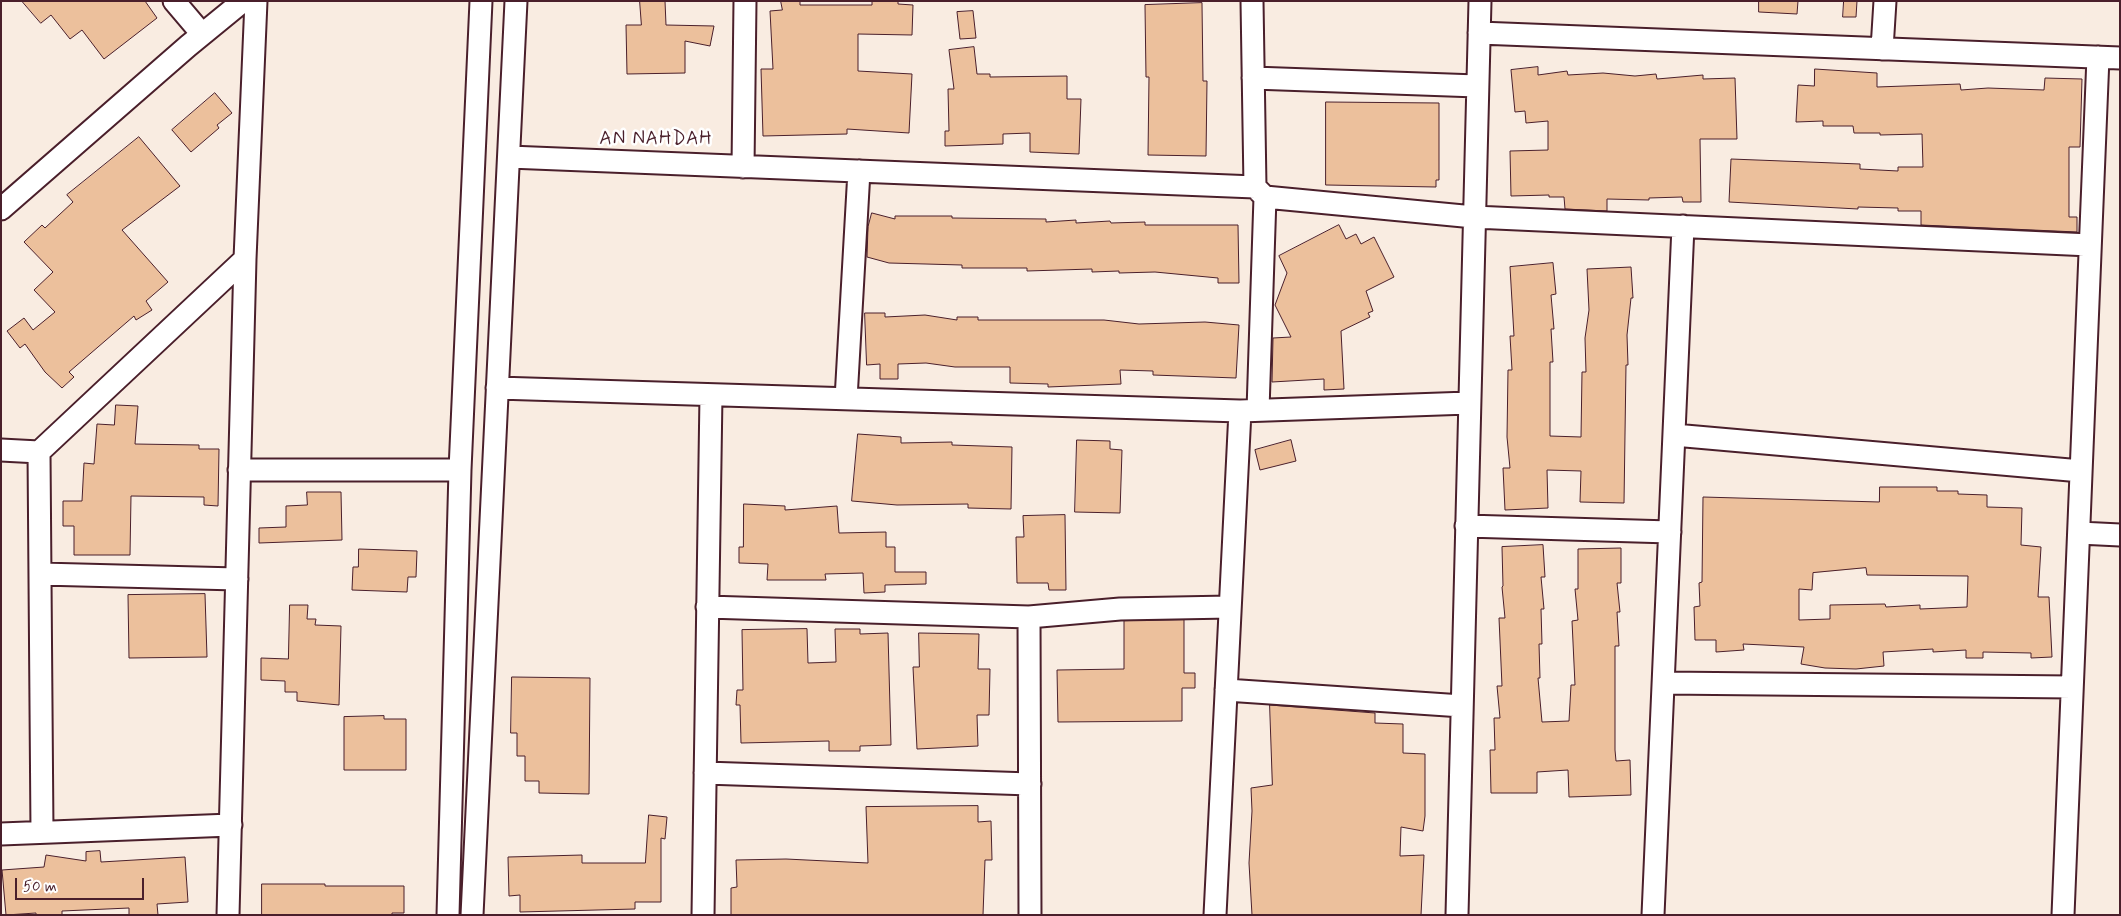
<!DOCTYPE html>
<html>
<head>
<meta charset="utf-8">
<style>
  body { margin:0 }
  #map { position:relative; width:2121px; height:916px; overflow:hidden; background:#f9ece1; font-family:Mynerve,sans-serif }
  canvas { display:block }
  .frame { position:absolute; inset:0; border:2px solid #4a1f2b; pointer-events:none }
  .scale { position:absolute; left:15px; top:878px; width:129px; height:22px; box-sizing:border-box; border:2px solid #4a1f2b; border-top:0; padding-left:6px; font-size:15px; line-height:18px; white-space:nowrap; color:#4a1f2b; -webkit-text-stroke:4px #fff; paint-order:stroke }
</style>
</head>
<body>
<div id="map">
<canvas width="2121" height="916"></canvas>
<div class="frame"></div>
<div class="scale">50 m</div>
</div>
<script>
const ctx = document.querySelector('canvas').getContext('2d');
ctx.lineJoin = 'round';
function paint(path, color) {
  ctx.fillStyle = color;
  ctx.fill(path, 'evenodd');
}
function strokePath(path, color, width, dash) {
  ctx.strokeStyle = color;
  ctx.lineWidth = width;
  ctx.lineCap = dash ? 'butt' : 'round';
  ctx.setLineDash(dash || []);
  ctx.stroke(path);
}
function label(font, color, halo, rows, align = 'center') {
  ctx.font = font + ' Mynerve,sans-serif';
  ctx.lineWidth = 5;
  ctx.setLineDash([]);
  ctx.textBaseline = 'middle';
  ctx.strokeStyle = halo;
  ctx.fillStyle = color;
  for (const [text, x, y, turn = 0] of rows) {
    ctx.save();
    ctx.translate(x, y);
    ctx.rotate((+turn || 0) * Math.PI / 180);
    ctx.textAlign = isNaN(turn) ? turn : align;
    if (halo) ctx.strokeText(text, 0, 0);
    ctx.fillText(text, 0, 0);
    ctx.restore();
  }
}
const building = new Path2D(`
  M22 1H145L157 18 104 59 82 30 70 39 51 15 41 23Z
  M640 1H665L666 25 714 26 710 46 685 41V73L627 74 626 25H641Z
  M781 1H800V5H872V1H898V4L913 5 912 35 858 34V71L912 74 909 133 847 129V134L763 136 761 69H773L770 11 782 10Z
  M1759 1H1798L1797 14 1759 12Z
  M1844 1H1857L1856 17H1843Z
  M1202 3 1203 81H1207L1206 156 1148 155 1149 77H1146L1145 5Z
  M973 11 976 38 960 39 957 12Z
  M974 47 977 74H990V77L1067 76V99H1081L1079 154 1030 152V133L1003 134V144L945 146V131H949L948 89H954L949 50Z
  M1538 67V75L1567 71 1568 75 1603 73 1635 76 1656 74 1657 79 1703 75V79L1735 78 1737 139H1700L1701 202H1683L1682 197 1649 198V200L1607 199V211L1565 209 1564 197H1549V195L1511 196 1510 151 1548 150V121L1526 123 1525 111 1515 112 1511 70Z
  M1815 69 1877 73V87L1960 84 1961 90 1988 88 2044 90 2045 78 2082 79 2080 147H2069V217H2077V232L1921 225V211H1898V208L1858 207V209L1729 202 1731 159 1860 164V169L1898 171V167H1923L1922 134 1880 135V133H1854L1853 126H1823V121L1796 122 1798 85 1814 86Z
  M215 93 232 113 217 125 219 128 191 152 172 130Z
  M1326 102 1439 103V180H1436V187L1326 185Z
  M139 137 180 186 122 230 168 282 146 301 152 310 136 320 134 316 69 372 74 377 62 388 45 372 25 344 20 348 7 331 24 318 33 330 55 312 34 290 53 272 24 242 42 225 45 228 73 202 67 195Z
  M872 213 895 219V216H952V218L1046 219V222L1076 220V223L1110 221 1111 223 1145 222V225H1238L1239 283H1218V278L1155 272 1119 273V271L1092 272V269L1027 271V268H962V265L889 263 867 257 868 227Z
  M1339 225 1346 239 1356 234 1361 244 1374 237 1394 277 1366 291 1373 311 1368 313 1370 317 1341 331 1344 389 1324 390V379L1272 382 1273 338 1291 337 1275 305 1287 273 1279 256Z
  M1553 263 1556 294 1551 295 1554 329H1551L1553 362H1550V436L1581 437 1582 372H1586L1585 338 1589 310 1587 269 1631 267 1633 298H1631L1627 335 1628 365H1626L1624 503 1580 502 1581 471 1547 470 1548 508 1505 510 1503 468H1510L1507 437 1508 370H1512L1510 336H1514L1510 267Z
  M865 313H885V317L925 315 957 320V317H978V320H1104L1139 324 1205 322 1239 325 1236 378 1153 375V371L1120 370 1121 384 1048 387V384L1010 383V367H955L926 363 898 364V379H880V364L867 365Z
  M116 405 138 406 135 444 199 445V449H219L218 506 204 505V497L131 496 130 555H74V526H63V501H82L84 463 94 464 97 424 114 425Z
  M858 434 901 437V443L952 442V445L1012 447 1011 509 968 508V504L897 505 852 501Z
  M1077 440 1110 441V449L1122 450 1120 513 1075 512Z
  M1291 440 1296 461 1260 470 1255 450Z
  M1880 487H1937V491H1958V494L1987 495V507L2022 508 2021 545 2041 547 2038 597H2049L2052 657 2031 658V653L1983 652V658H1966V650L1933 652V649L1883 652 1884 666 1856 669 1825 668 1801 664 1804 647 1743 644 1744 650 1716 652V640H1695L1694 607 1700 606 1699 583 1702 582 1703 497 1879 502ZM1866 568 1867 575 1968 576 1967 607 1920 609V605L1886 607 1885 604 1830 605V619L1799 620V589L1812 590 1813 573Z
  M307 492H341L342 540 259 543V528L286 527V506L307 505Z
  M744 504 785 506V510L837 506 839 533 886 532V547H895V572H926V584L885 585V592L864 593 863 573 825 574 826 580H767L768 564 739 563V547H743Z
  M1065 515 1066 590H1049L1048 583H1017L1016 537H1024L1023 516Z
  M1543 545 1545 577H1541L1544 609H1541L1542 644H1539L1540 678H1538L1542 722 1569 721 1571 685H1575L1572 621 1578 620 1575 589H1578V549L1621 548V583H1617L1620 612H1617L1619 646H1615V750L1616 761 1630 760 1631 795 1569 797 1568 770 1537 772V793H1491L1490 750H1495L1494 718H1500L1497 686H1502L1499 618H1505L1502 587 1503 586 1502 547Z
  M359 549 417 551 416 577H408L407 592 352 590 353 567H358Z
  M205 594 207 657 129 658 128 595Z
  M290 605H308L307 619H316L315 625 341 626 339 705 297 701V692H285V681L261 680V658L288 659Z
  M1184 620V673H1195V688H1182V721L1058 722 1057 670 1124 669V621Z
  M807 629 808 663 836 662 835 629H860V634L888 633 891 745 860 746V751H829V741L741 743 740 705H736L737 690H743L742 630Z
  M919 633 979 634 978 669H990L989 715H977L978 746 917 749 913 667H919Z
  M512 677 590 678 589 794 539 793V781H525V756H517V733H511Z
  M1270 705 1375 713V723L1403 724V753L1425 754V816L1423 831 1401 827 1400 856 1424 855 1421 915H1252L1249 863 1252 811 1251 788 1272 785Z
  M384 716V719H406V770H344V717Z
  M978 806V822L991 821 992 860H985L983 915H731V888L737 887 736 860 786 859 868 863 866 807Z
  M649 815 667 817 665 839 661 838V902H635V909L520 912V895L509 896 508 857 582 855V863H645Z
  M100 851 101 862 185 857 188 902 157 904 158 915H129V908L62 911V915H36V913L6 915 2 870 44 867 46 855 86 861V852Z
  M262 884H325V886H404V913H392V915H262Z`);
const minor = new Path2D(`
  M174 1 202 34
  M1252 1 1255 187
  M1479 33 2120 58
  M1882 49 1885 1
  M1253 78 1477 86
  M509 157 1255 187 1265 197 1474 217 2090 245
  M743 167 745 1
  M1 209 188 46 243 1
  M497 388 1240 411 1469 403
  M846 399 859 171
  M1258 410 1265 197
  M1674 435 2081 471
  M1 450 39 452
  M239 470H460
  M1466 526 1670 532
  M2079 533 2120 535
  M41 574 237 579
  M707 607 1029 617 1120 609 1230 607
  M1029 617 1030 915
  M1664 683 2072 687
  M1226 690 1462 706
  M705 773 1030 784
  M42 832 39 452 245 259
  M1 834 231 825
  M228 915 245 259 256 1
  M448 915 460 470 481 1
  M472 915 516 1
  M703 915 711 395
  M1215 915 1240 411
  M1457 915 1480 1
  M1653 915 1683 226
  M2063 915 2098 57`);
const neighbourhoodNames = [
  ["AN NAHDAH",656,140]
];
paint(building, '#ecc09c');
strokePath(building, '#4a1f2b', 1);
strokePath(minor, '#4a1f2b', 25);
strokePath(minor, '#fff', 21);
ctx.letterSpacing = '1px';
label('19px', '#4a1f2b', '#fff', neighbourhoodNames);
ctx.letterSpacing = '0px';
</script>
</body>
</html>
